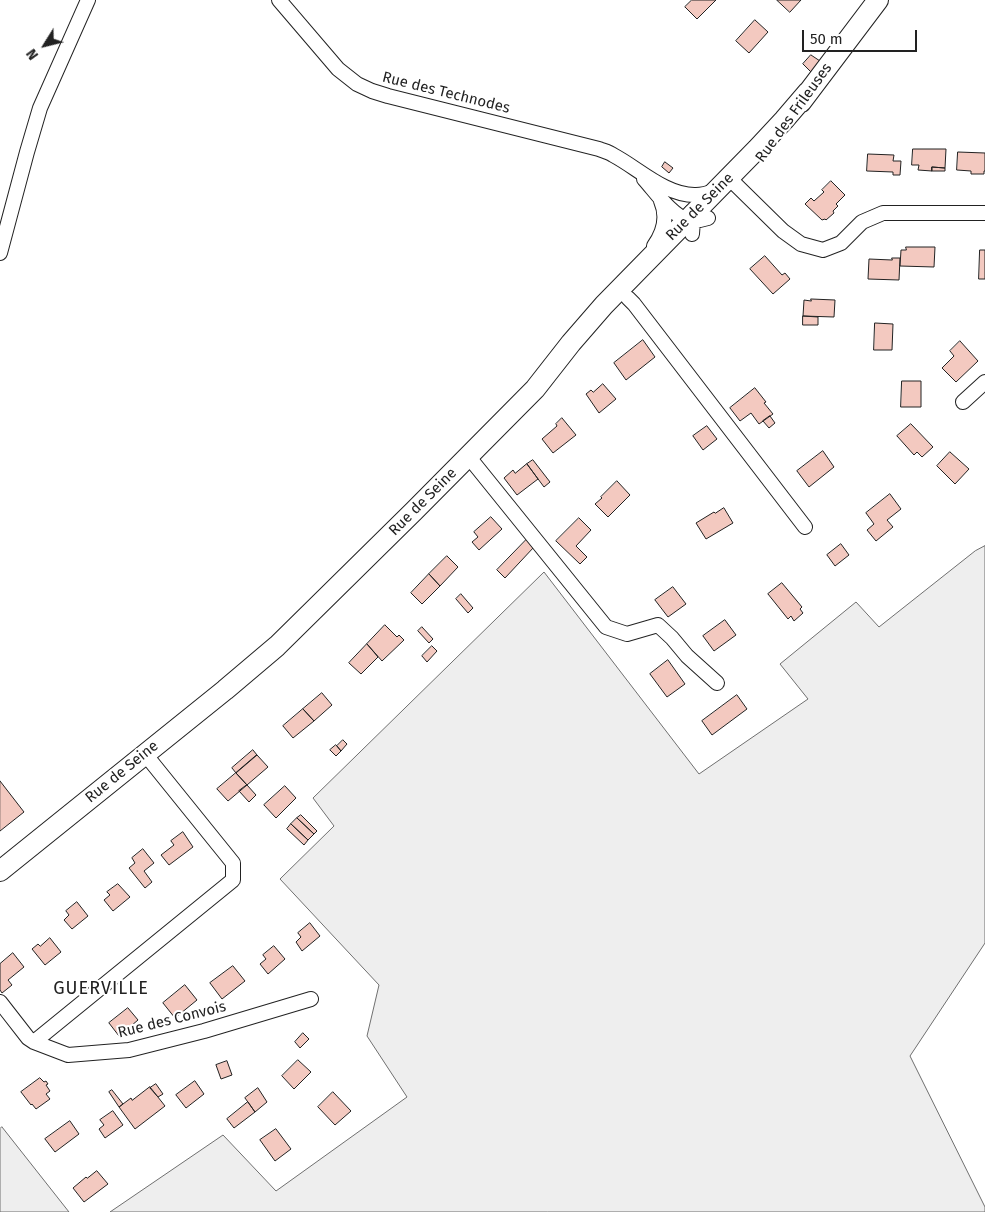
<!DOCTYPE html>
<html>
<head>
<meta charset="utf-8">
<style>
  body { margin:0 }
  #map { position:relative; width:985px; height:1212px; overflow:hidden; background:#fff; font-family:"Fira Sans",sans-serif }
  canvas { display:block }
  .north { position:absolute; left:20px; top:20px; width:50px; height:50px; -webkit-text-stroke:4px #fff; paint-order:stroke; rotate:234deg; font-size:14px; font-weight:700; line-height:20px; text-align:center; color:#222 }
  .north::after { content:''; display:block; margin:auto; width:18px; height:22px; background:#222; clip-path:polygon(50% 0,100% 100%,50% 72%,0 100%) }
  .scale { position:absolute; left:802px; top:30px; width:115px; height:22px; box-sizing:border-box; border:2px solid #222; border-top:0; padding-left:6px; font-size:15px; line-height:18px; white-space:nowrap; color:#222; -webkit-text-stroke:4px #fff; paint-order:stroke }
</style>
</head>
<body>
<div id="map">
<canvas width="985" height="1212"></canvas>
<div class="north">N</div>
<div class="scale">50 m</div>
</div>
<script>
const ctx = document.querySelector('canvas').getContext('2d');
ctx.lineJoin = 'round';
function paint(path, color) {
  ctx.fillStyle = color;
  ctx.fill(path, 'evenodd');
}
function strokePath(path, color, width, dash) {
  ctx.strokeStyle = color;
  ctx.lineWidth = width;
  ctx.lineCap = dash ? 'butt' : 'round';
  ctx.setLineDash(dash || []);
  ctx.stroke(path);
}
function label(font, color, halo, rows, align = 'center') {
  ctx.font = font + ' "Fira Sans",sans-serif';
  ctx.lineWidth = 4;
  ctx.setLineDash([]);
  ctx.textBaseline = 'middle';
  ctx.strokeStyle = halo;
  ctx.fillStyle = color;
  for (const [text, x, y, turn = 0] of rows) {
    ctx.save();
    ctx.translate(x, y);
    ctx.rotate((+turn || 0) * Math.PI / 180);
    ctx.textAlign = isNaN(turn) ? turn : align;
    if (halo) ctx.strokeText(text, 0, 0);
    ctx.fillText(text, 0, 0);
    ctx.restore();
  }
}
const green = new Path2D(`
  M985 546V943L910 1056 985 1207V1212H110L223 1135 276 1191 407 1097 367 1036 379 985 280 879 334 826 313 798 544 572 699 774 808 699 780 664 856 602 879 627 975 551Z
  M2 1127 69 1212H0V1129Z`);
const building = new Path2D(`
  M692 0H716L697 19 685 7Z
  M777 0H801L790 12Z
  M755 20 768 32 749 53 736 41Z
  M811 55 820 61 811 72 803 64Z
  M913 149H946L945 168 932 167V171L918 170 919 165H912Z
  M958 152 985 153V171H984V174H971V171L957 170Z
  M868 154 894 155 893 161H901L900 175H893V172L867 171Z
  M665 162 673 168 669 173 662 167Z
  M932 167 945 168V171H932Z
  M831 181 845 195 836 204 838 206 833 211 834 213 826 220 825 219 822 220 805 204 811 198 814 201 824 192 822 190Z
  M906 247H935L934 267 900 266 901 250H906Z
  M980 250H985V279H979Z
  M765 256 782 275 785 273 790 279 773 294 750 269Z
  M892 258H900L899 280 868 279 869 259 892 260Z
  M811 299 835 300 834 317 803 316 804 300 811 301Z
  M803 316 818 317V325H803Z
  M875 323 893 324 892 350H874Z
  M643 340 655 357 626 380 614 363Z
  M960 341 978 361 956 382 942 368 954 356 950 351Z
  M902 381H921V407H901Z
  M603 384 616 399 599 413 586 394 591 390 593 392Z
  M755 388 766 402 764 403 773 414 759 424 751 413 740 421 730 408Z
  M770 416 775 423 769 428 763 421Z
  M562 418 576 435 553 453 542 439 557 426 556 424Z
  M911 424 933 447 922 457 917 452 914 455 897 436Z
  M707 426 717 439 703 450 693 436Z
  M823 451 834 467 809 487 797 471Z
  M950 452 969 469 955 484 937 466Z
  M533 460 550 482 544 487 527 464Z
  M527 464 538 479 517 495 504 478 513 470 515 473Z
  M617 481 630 495 608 517 595 504 602 498 601 497Z
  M890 494 901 509 887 520 893 527 876 541 867 530 874 524 866 513Z
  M724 508 733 523 706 539 696 523 714 512 715 513Z
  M491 517 502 529 479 550 472 542 478 537 474 532Z
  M579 518 591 530 576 546 587 557 580 564 556 541Z
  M528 538 534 547 505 578 497 570Z
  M841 544 849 555 835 566 827 555Z
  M447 556 458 567 440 586 429 574Z
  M429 574 440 586 422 604 411 593Z
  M782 583 802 607 800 609 803 613 794 621 791 616 788 619 768 594Z
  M673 587 686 604 668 617 655 600Z
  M461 594 473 608 468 613 456 599Z
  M725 620 736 635 714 651 703 636Z
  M385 625 397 637 399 635 404 640 382 661 367 644Z
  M422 627 433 639 429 643 418 631Z
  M367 644 378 657 361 674 349 663Z
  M432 646 437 651 427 662 422 656Z
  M668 660 685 684 667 697 650 674Z
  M322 693 332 705 314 721 303 709Z
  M737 695 747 709 712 735 702 721Z
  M303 709 314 721 293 738 283 726Z
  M343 740 347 744 341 751 337 746Z
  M336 745 341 751 336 756 330 750Z
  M253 750 257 755 236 773 232 768Z
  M257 755 268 767 247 785 236 773Z
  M236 773 247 785 228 801 217 789Z
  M0 781 24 812 0 831Z
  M247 785 256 795 249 802 239 791Z
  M285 786 296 798 276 818 264 805Z
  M301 815 317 831 314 834 297 818Z
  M297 818 314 834 308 840 291 824Z
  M291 824 308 840 304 845 287 829Z
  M183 832 193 847 169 865 161 855 174 845 171 841Z
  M143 849 154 863 144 871 152 882 145 888 129 868 135 863 132 858Z
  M118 884 130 897 113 911 104 900 110 895 107 892Z
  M77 902 88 916 72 929 64 920 69 915 66 911Z
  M310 923 320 936 302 951 296 942 301 937 298 933Z
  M50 938 61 952 45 965 32 949 38 944 40 946Z
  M274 946 285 959 268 974 260 964 266 959 263 955Z
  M13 953 24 967 8 980 12 985 2 993 0 990V964Z
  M233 966 245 981 222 999 210 983Z
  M185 985 197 1000 175 1018 163 1003Z
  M128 1008 138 1020 119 1036 109 1023Z
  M303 1033 309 1039 300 1048 295 1042Z
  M298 1060 311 1072 294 1089 282 1076Z
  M227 1061 232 1075 221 1079 216 1065Z
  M40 1078 44 1082 46 1081 48 1084 46 1085 50 1091 46 1094 50 1099 36 1109 32 1104 31 1105 21 1092Z
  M195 1081 204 1094 186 1108 176 1095Z
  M156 1084 163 1094 158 1097 150 1088Z
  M150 1087 165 1106 135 1129 119 1107 131 1098 132 1100Z
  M258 1088 267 1102 255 1112 245 1098Z
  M112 1090 123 1104 119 1107 109 1092Z
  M333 1092 351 1111 335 1125 318 1107Z
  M248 1102 255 1112 234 1128 227 1119Z
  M113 1111 123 1125 105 1138 99 1129 104 1125 100 1120Z
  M70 1121 79 1134 55 1152 45 1139Z
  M276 1129 291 1149 275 1161 260 1140Z
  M97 1171 108 1184 84 1202 73 1188 86 1177 87 1178Z`);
const street = new Path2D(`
  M279 0 338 69 357 84 372 91 388 96 599 149C604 151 609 152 613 155 638 168 666 196 696 195 703 195 709 193 715 191
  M729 178 783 231 801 244 823 250 841 243 862 222 883 213H985
  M644 179C655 191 672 216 688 220 695 221 702 220 708 218
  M691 212 693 220 692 234
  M654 246C664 232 668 217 661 201
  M0 253 27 152 40 108 88 0
  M628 298 634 304 805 527
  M963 402 985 382
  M468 456 606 627 627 634 658 625 672 638 687 656 717 683
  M0 1002 28 1038 34 1042 68 1055 129 1050 204 1031 311 999
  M34 1042 233 880V863L145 754`);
const secondary = new Path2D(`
  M801 102 878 0
  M0 871 225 690 277 646 414 511 535 389 571 343 604 305 757 149 784 120 808 92`);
const streetNames = [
  ["Rue des Technodes",446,93,14],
  ["Rue des Frileuses",794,113,-54],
  ["Rue de Seine",700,207,-45],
  ["Rue de Seine",423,502,-45],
  ["Rue de Seine",122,772,-39],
  ["Rue des Convois",172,1020,-14]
];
const quarterNames = [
  ["GUERVILLE",101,989]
];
paint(green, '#eee');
strokePath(green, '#6f6f6f', 1);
paint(building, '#f3c9c0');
strokePath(building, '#222', 1);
strokePath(street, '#222', 16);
strokePath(secondary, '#222', 22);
strokePath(street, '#fff', 14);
strokePath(secondary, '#fff', 20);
label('15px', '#222', '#fff', streetNames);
ctx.letterSpacing = '1px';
label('18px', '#222', '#fff', quarterNames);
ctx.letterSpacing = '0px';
</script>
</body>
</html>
